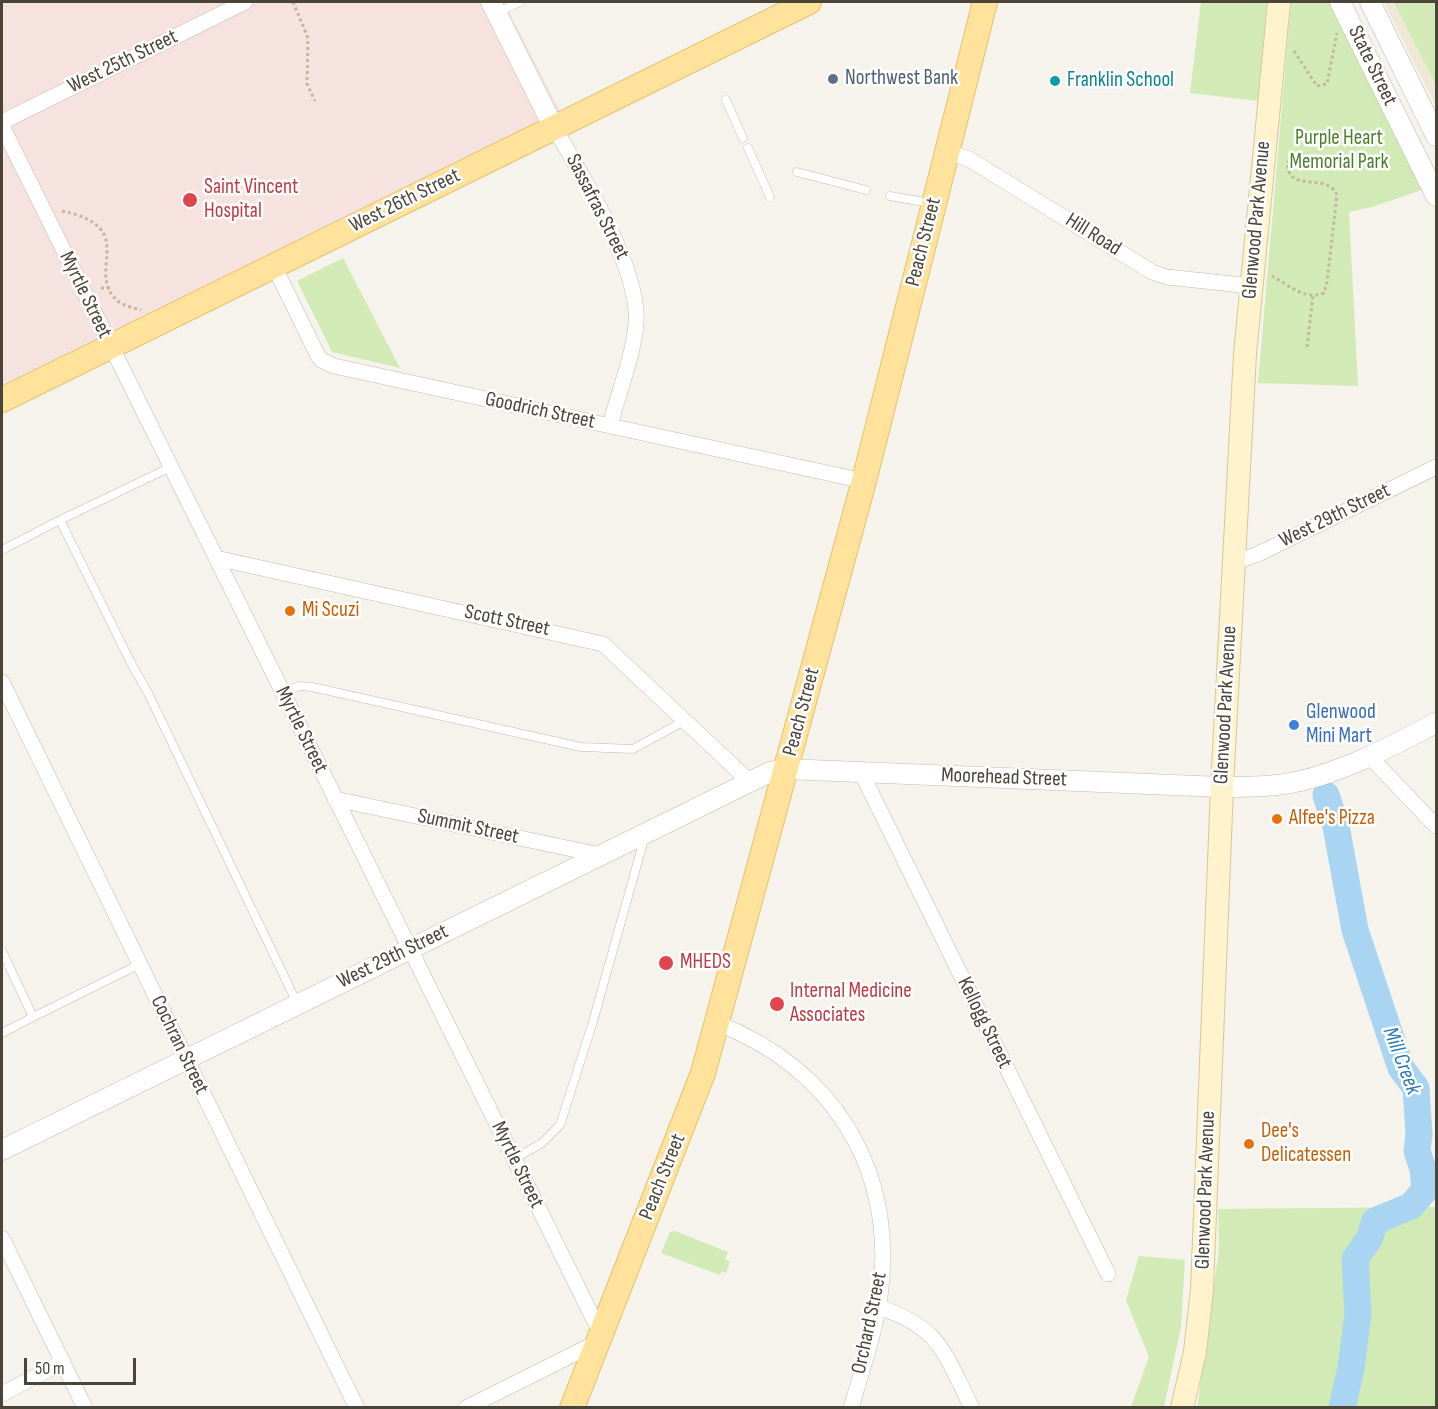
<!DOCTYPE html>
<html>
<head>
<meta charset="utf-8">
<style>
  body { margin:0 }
  #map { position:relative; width:1438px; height:1409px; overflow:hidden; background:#f6f3ec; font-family:"Sofia Sans Condensed",sans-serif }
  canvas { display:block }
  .frame { position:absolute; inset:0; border:3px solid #4b4439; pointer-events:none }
  .scale { position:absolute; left:24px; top:1358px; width:112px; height:27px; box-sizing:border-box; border:3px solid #4b4439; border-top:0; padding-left:8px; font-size:18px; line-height:21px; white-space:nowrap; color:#4b4439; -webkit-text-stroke:4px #fff; paint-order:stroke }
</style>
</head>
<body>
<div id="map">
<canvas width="1438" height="1409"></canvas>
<div class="frame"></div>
<div class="scale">50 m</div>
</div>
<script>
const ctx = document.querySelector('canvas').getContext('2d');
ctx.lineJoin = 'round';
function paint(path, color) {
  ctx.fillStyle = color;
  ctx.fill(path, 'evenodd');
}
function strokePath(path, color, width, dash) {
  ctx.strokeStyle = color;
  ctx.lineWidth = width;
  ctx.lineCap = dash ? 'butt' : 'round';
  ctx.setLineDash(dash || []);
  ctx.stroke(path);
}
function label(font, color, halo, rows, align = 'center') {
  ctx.font = font + ' "Sofia Sans Condensed",sans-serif';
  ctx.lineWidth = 5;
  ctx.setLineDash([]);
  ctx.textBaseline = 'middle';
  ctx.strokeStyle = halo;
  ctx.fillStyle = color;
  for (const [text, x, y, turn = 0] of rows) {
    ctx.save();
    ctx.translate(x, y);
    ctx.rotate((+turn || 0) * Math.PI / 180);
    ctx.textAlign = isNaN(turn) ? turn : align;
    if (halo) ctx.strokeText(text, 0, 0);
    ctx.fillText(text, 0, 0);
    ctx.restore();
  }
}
const education = new Path2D(`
  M1384 2H1436V107Z`);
const medical = new Path2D(`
  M2 2H504L560 111 2 386Z`);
const green = new Path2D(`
  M1201 2H1267L1258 101 1190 93Z
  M1291 2H1334L1425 189 1372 207 1349 212 1358 386 1258 383Z
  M1394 2H1436V86V85Z
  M343 258 400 368 332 352 297 281Z
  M1436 1207V1407L1197 1408 1219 1249 1218 1209Z
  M675 1231 728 1252 725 1259 730 1262 726 1273 722 1271 720 1275 661 1253 670 1232Z
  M1139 1256 1185 1260 1181 1327 1164 1407H1131L1149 1357 1126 1300Z`);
const river = new Path2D(`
  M1326 795 1336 826 1355 930 1401 1068 1416 1088 1419 1134 1417 1151 1423 1169 1425 1190 1411 1206 1375 1221 1369 1239 1355 1259 1358 1314 1351 1368 1342 1408`);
const path = new Path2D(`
  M293 2 308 38 307 84 315 101
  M1294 51 1317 86 1327 84 1337 33
  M62 211C143 228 82 273 119 302 125 306 134 308 141 310
  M1272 276C1287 284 1305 301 1324 293L1327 282 1337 195C1327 171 1285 195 1288 161
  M101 288H111
  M1307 347 1313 295`);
const service = new Path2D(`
  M498 12 520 2
  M726 100 743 138
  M748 148 770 197
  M797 172 866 190
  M890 196 930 203
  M171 467 60 520 131 663 148 693 297 1003
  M2 550 60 520
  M283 693 299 686 312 687 581 747 633 749 686 720
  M2 951 33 1017 2 1033
  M33 1017 140 964
  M514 1159 542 1143 560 1125 592 1025 645 836`);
const minor = new Path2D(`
  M2 122 245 2
  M2 126 601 1334
  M554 128C582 174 641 271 636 324 633 358 618 393 610 426
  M947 152 969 159 1152 272 1167 277 1251 286
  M274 266 317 354 321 360 334 366 864 481
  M216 558 603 644 749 781
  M1233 563 1258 554 1436 467
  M2 682 357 1408
  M1369 756 1436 826
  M861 772 1108 1274
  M335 799 600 855
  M717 1023C831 1068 894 1165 881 1288 877 1328 862 1369 851 1408
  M2 1238 85 1408
  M878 1307C941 1327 944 1353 972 1408
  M2 1394 63 1362
  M466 1408 598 1342`);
const tertiary = new Path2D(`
  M491 2 554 128
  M1340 2 1436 196
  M1370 2 1436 136
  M2 1150 770 772 786 769 1222 787C1248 787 1274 787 1300 781 1348 770 1393 745 1436 723`);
const secondary = new Path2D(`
  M1182 1408 1195 1352 1202 1289 1222 787 1245 354 1279 2`);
const primary = new Path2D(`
  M2 400 809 2
  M572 1408 703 1073 864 481 985 2`);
const markers = [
  [833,79,6,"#5c6f8a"],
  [1055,81,6,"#0f9aa8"],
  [190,200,8,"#e0444e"],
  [290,611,6,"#e8710a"],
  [1294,725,6,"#3f7fe0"],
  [1277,819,6,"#e8710a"],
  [666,963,8,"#e0444e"],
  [777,1004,8,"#e0444e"],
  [1249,1144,6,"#e8710a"]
];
const streetNames = [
  ["West 25th Street",123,62,-26],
  ["State Street",1372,66,64],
  ["West 26th Street",405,201,-26],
  ["Sassafras Street",597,207,63],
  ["Glenwood Park Avenue",1257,220,-85],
  ["Hill Road",1093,235,32],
  ["Peach Street",924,242,-76],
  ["Myrtle Street",85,295,64],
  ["Goodrich Street",540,411,12],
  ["West 29th Street",1335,516,-26],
  ["Scott Street",507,621,12],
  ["Glenwood Park Avenue",1226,705,-87],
  ["Peach Street",802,712,-75],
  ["Myrtle Street",301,730,64],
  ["Moorehead Street",1004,778,2],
  ["Summit Street",468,827,12],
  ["West 29th Street",393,957,-26],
  ["Kellogg Street",984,1023,64],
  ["Cochran Street",179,1045,64],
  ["Myrtle Street",517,1165,64],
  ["Peach Street",663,1177,-68],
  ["Glenwood Park Avenue",1206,1190,-88],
  ["Orchard Street",870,1323,-78]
];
const serviceNames = [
  ["Northwest Bank",845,79]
];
const cultureNames = [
  ["Franklin School",1067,81]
];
const parkNames = [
  ["Purple Heart",1339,139],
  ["Memorial Park",1339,163]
];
const healthNames = [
  ["Saint Vincent",204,188],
  ["Hospital",204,212],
  ["MHEDS",680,963],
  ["Internal Medicine",790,992],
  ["Associates",790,1016]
];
const foodNames = [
  ["Mi Scuzi",302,611],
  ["Alfee's Pizza",1289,819],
  ["Dee's",1261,1132],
  ["Delicatessen",1261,1156]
];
const shopNames = [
  ["Glenwood",1306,713],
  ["Mini Mart",1306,737]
];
const waterNames = [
  ["Mill Creek",1401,1061,69]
];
paint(education, '#efe8d6');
paint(medical, '#f6e3e0');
paint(green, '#d2eab5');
strokePath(river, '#a9d4f2', 27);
strokePath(service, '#c2bbae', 9);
strokePath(minor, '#c2bbae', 16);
strokePath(tertiary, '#c2bbae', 21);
strokePath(secondary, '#d6c79b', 24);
strokePath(primary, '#e6c16a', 26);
strokePath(path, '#c4b79f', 3, [3, 3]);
strokePath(service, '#fff', 8);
strokePath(minor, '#fff', 15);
strokePath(tertiary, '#fff', 20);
strokePath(secondary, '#fff3cd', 22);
strokePath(primary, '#ffe39c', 24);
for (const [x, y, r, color] of markers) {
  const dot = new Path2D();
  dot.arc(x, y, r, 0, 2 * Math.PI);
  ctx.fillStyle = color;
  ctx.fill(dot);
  strokePath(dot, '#fff', 2);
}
label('21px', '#4b4439', '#fff', streetNames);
label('21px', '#4e5e75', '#fff', serviceNames, 'left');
label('21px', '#0d838f', '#fff', cultureNames, 'left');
label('21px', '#4a7f2a', '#fff', parkNames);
label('21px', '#be3a42', '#fff', healthNames, 'left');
label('21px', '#c56008', '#fff', foodNames, 'left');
label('21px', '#366cbe', '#fff', shopNames, 'left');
label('italic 22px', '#2e7ab2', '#fff', waterNames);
</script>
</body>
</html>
